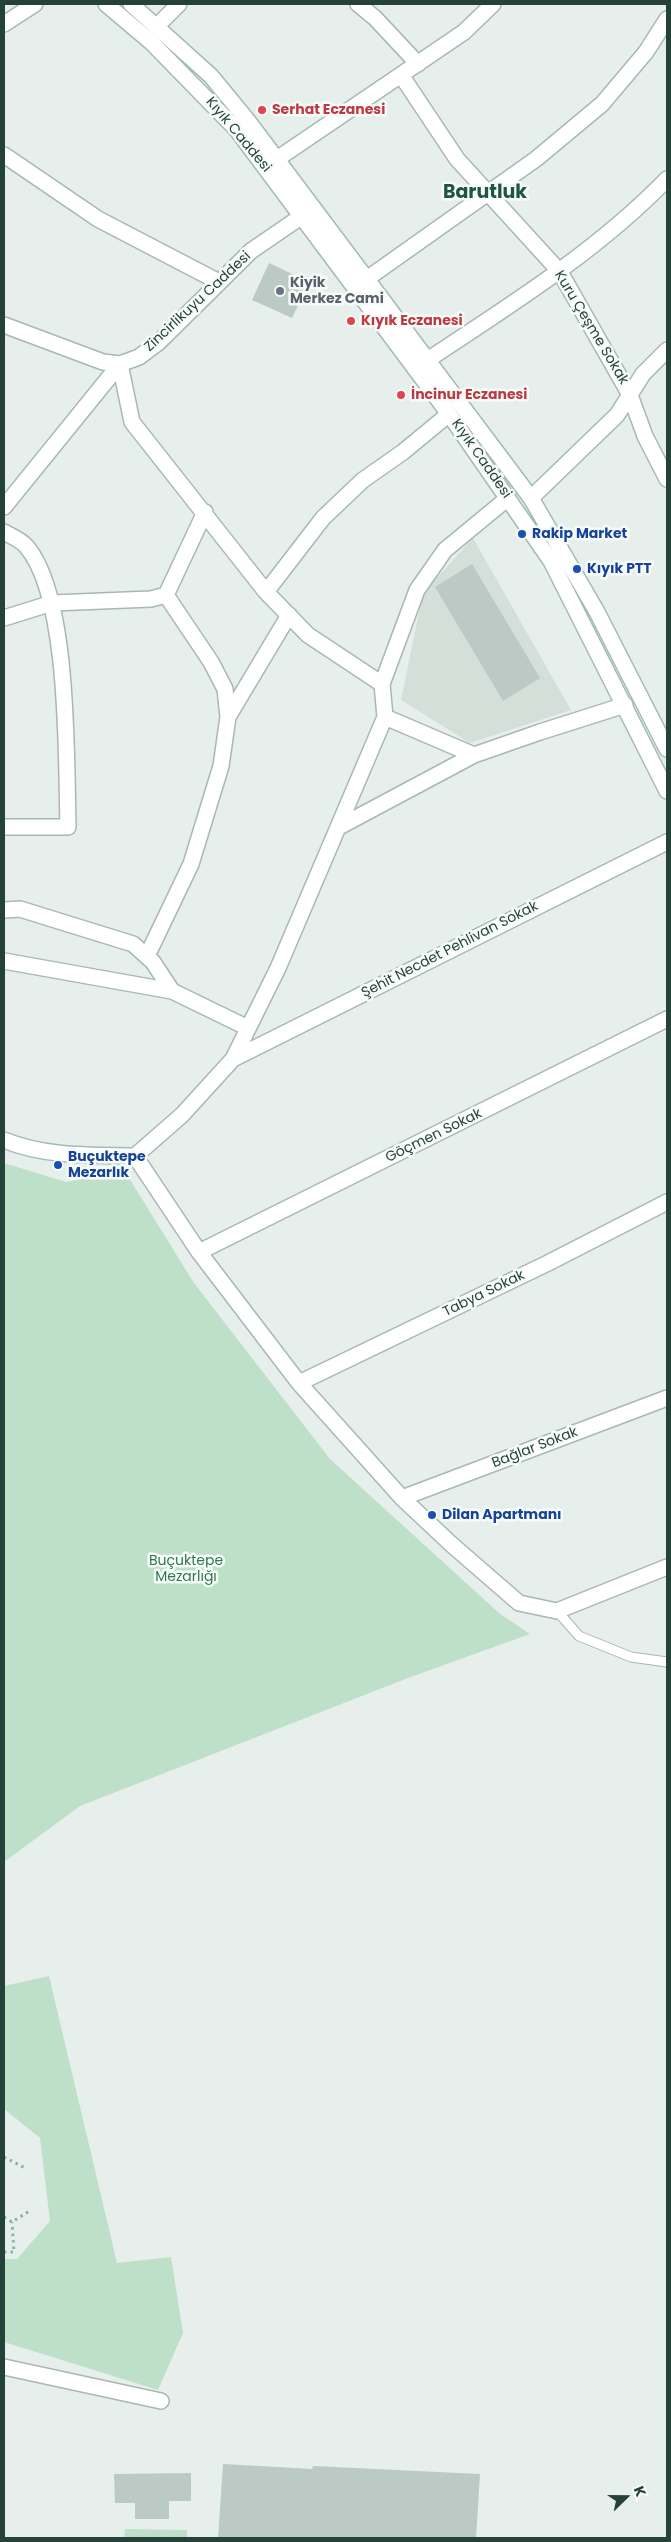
<!DOCTYPE html>
<html>
<head>
<meta charset="utf-8">
<style>
  body { margin:0 }
  #map { position:relative; width:671px; height:2542px; overflow:hidden; background:#e6efeb; font-family:Poppins,sans-serif }
  canvas { display:block }
  .frame { position:absolute; inset:0; border:5px solid #24423a; pointer-events:none }
  .north { position:absolute; left:601px; top:2472px; width:50px; height:50px; -webkit-text-stroke:4px #f7fbf9; paint-order:stroke; rotate:68deg; font-size:14px; font-weight:700; line-height:20px; text-align:center; color:#24423a }
  .north::after { content:''; display:block; margin:auto; width:18px; height:22px; background:#24423a; clip-path:polygon(50% 0,100% 100%,50% 72%,0 100%) }
</style>
</head>
<body>
<div id="map">
<canvas width="671" height="2542"></canvas>
<div class="frame"></div>
<div class="north">K</div>
</div>
<script>
const ctx = document.querySelector('canvas').getContext('2d');
ctx.lineJoin = 'round';
function paint(path, color) {
  ctx.fillStyle = color;
  ctx.fill(path, 'evenodd');
}
function strokePath(path, color, width, dash) {
  ctx.strokeStyle = color;
  ctx.lineWidth = width;
  ctx.lineCap = dash ? 'butt' : 'round';
  ctx.setLineDash(dash || []);
  ctx.stroke(path);
}
function label(font, color, halo, rows, align = 'center') {
  ctx.font = font + ' Poppins,sans-serif';
  ctx.lineWidth = 5;
  ctx.setLineDash([]);
  ctx.textBaseline = 'middle';
  ctx.strokeStyle = halo;
  ctx.fillStyle = color;
  for (const [text, x, y, turn = 0] of rows) {
    ctx.save();
    ctx.translate(x, y);
    ctx.rotate((+turn || 0) * Math.PI / 180);
    ctx.textAlign = isNaN(turn) ? turn : align;
    if (halo) ctx.strokeText(text, 0, 0);
    ctx.fillText(text, 0, 0);
    ctx.restore();
  }
}
const built = new Path2D(`
  M473 538 571 710 470 743 401 700 423 593Z`);
const green = new Path2D(`
  M4 1163 66 1182 124 1170 194 1283 330 1459 499 1613 530 1634 408 1678 80 1806 4 1862Z
  M49 1976 117 2263 171 2257 183 2333 158 2390 4 2342V2259H17L50 2221 40 2138 4 2109V1986Z
  M125 2529 187 2530V2538H124Z`);
const building = new Path2D(`
  M269 263 309 282 292 318 252 300Z
  M472 564 540 678 503 701 435 587Z
  M223 2464 312 2469 313 2466 480 2474 476 2538H218Z
  M191 2473V2501H169V2519H135V2503H115L114 2474Z`);
const path = new Path2D(`
  M4 2157 25 2168
  M4 2217 12 2222 31 2210
  M4 2252H14L12 2222`);
const service = new Path2D(`
  M557 1611 579 1636 631 1657 667 1662`);
const minor = new Path2D(`
  M358 4 375 18 418 64
  M4 24 35 4
  M157 26 179 4
  M401 75 457 159 560 272 630 395 645 436 667 479
  M4 155 98 219 219 282
  M277 159 464 32 493 4
  M368 278 536 159 602 104 646 52 667 19
  M4 325 103 362 120 364 139 357 159 342 251 251 302 216
  M429 359C512 304 597 251 667 179
  M508 498 445 550 417 590 382 684 385 717 278 968 233 1059 182 1115 135 1156 199 1252 299 1383 402 1498 451 1544 519 1603 557 1611 667 1567
  M531 498 617 415 643 374 667 350
  M4 507 120 364 132 422 266 592 308 635 382 684
  M4 532C11 536 21 540 26 546 70 596 66 760 68 827H4
  M266 592 323 518 363 480 403 452 449 414
  M4 618 52 603 151 599 166 595 205 512
  M228 717 289 615
  M385 717 474 755
  M339 827 474 755 540 732 625 705
  M4 910 20 909 133 944 153 962 172 991 248 1028
  M147 956 191 864 221 766 228 717 225 689 211 662 166 595
  M4 961 172 991
  M233 1059 667 842
  M199 1252 667 1019
  M299 1383 548 1263 667 1202
  M402 1498 667 1398
  M4 2367 161 2401`);
const secondary = new Path2D(`
  M106 4 151 42 237 130 449 414 551 561 667 791
  M131 4 211 76 248 121 531 498 597 612 667 749
  M4 1140C45 1157 91 1155 135 1156`);
const markers = [
  [262,110,5,"#e0444e"],
  [280,291,5,"#6b7280"],
  [351,321,5,"#e0444e"],
  [401,395,5,"#e0444e"],
  [522,534,5,"#1a4fb4"],
  [577,569,5,"#1a4fb4"],
  [58,1165,5,"#1a4fb4"],
  [432,1515,5,"#1a4fb4"]
];
const healthNames = [
  ["Serhat Eczanesi",272,110],
  ["Kıyık Eczanesi",361,321],
  ["İncinur Eczanesi",411,395]
];
const streetNames = [
  ["Kıyık Caddesi",238,135,50],
  ["Zincirlikuyu Caddesi",198,302,-43],
  ["Kuru Çeşme Sokak",591,328,59],
  ["Kıyık Caddesi",481,459,55],
  ["Şehit Necdet Pehlivan Sokak",450,950,-27],
  ["Göçmen Sokak",434,1136,-26],
  ["Tabya Sokak",484,1294,-26],
  ["Bağlar Sokak",535,1448,-21]
];
const worshipNames = [
  ["Kiyik",290,283],
  ["Merkez Cami",290,299]
];
const transitNames = [
  ["Rakip Market",532,534],
  ["Kıyık PTT",587,569],
  ["Buçuktepe",68,1157],
  ["Mezarlık",68,1173],
  ["Dilan Apartmanı",442,1515]
];
const parkNames = [
  ["Buçuktepe",186,1561],
  ["Mezarlığı",186,1577]
];
const districtNames = [
  ["Barutluk",485,193]
];
paint(built, '#d4dfda');
paint(green, '#bfe0c8');
paint(building, '#bbcac4');
strokePath(service, '#a8b8b2', 11);
strokePath(minor, '#a8b8b2', 18);
strokePath(secondary, '#a4bbb3', 18);
strokePath(path, '#86b3a5', 3, [2.5, 4]);
strokePath(service, '#fff', 9);
strokePath(minor, '#fff', 15);
strokePath(secondary, '#fff', 15);
for (const [x, y, r, color] of markers) {
  const dot = new Path2D();
  dot.arc(x, y, r, 0, 2 * Math.PI);
  ctx.fillStyle = color;
  ctx.fill(dot);
  strokePath(dot, '#f7fbf9', 2);
}
label('bold 14px', '#be3a42', '#f7fbf9', healthNames, 'left');
label('14px', '#24423a', '#f7fbf9', streetNames);
label('bold 14px', '#5b616d', '#f7fbf9', worshipNames, 'left');
label('bold 14px', '#164399', '#f7fbf9', transitNames, 'left');
label('14px', '#2d7a4b', '#f7fbf9', parkNames);
label('bold 19px', '#1f5548', '#f7fbf9', districtNames);
</script>
</body>
</html>
